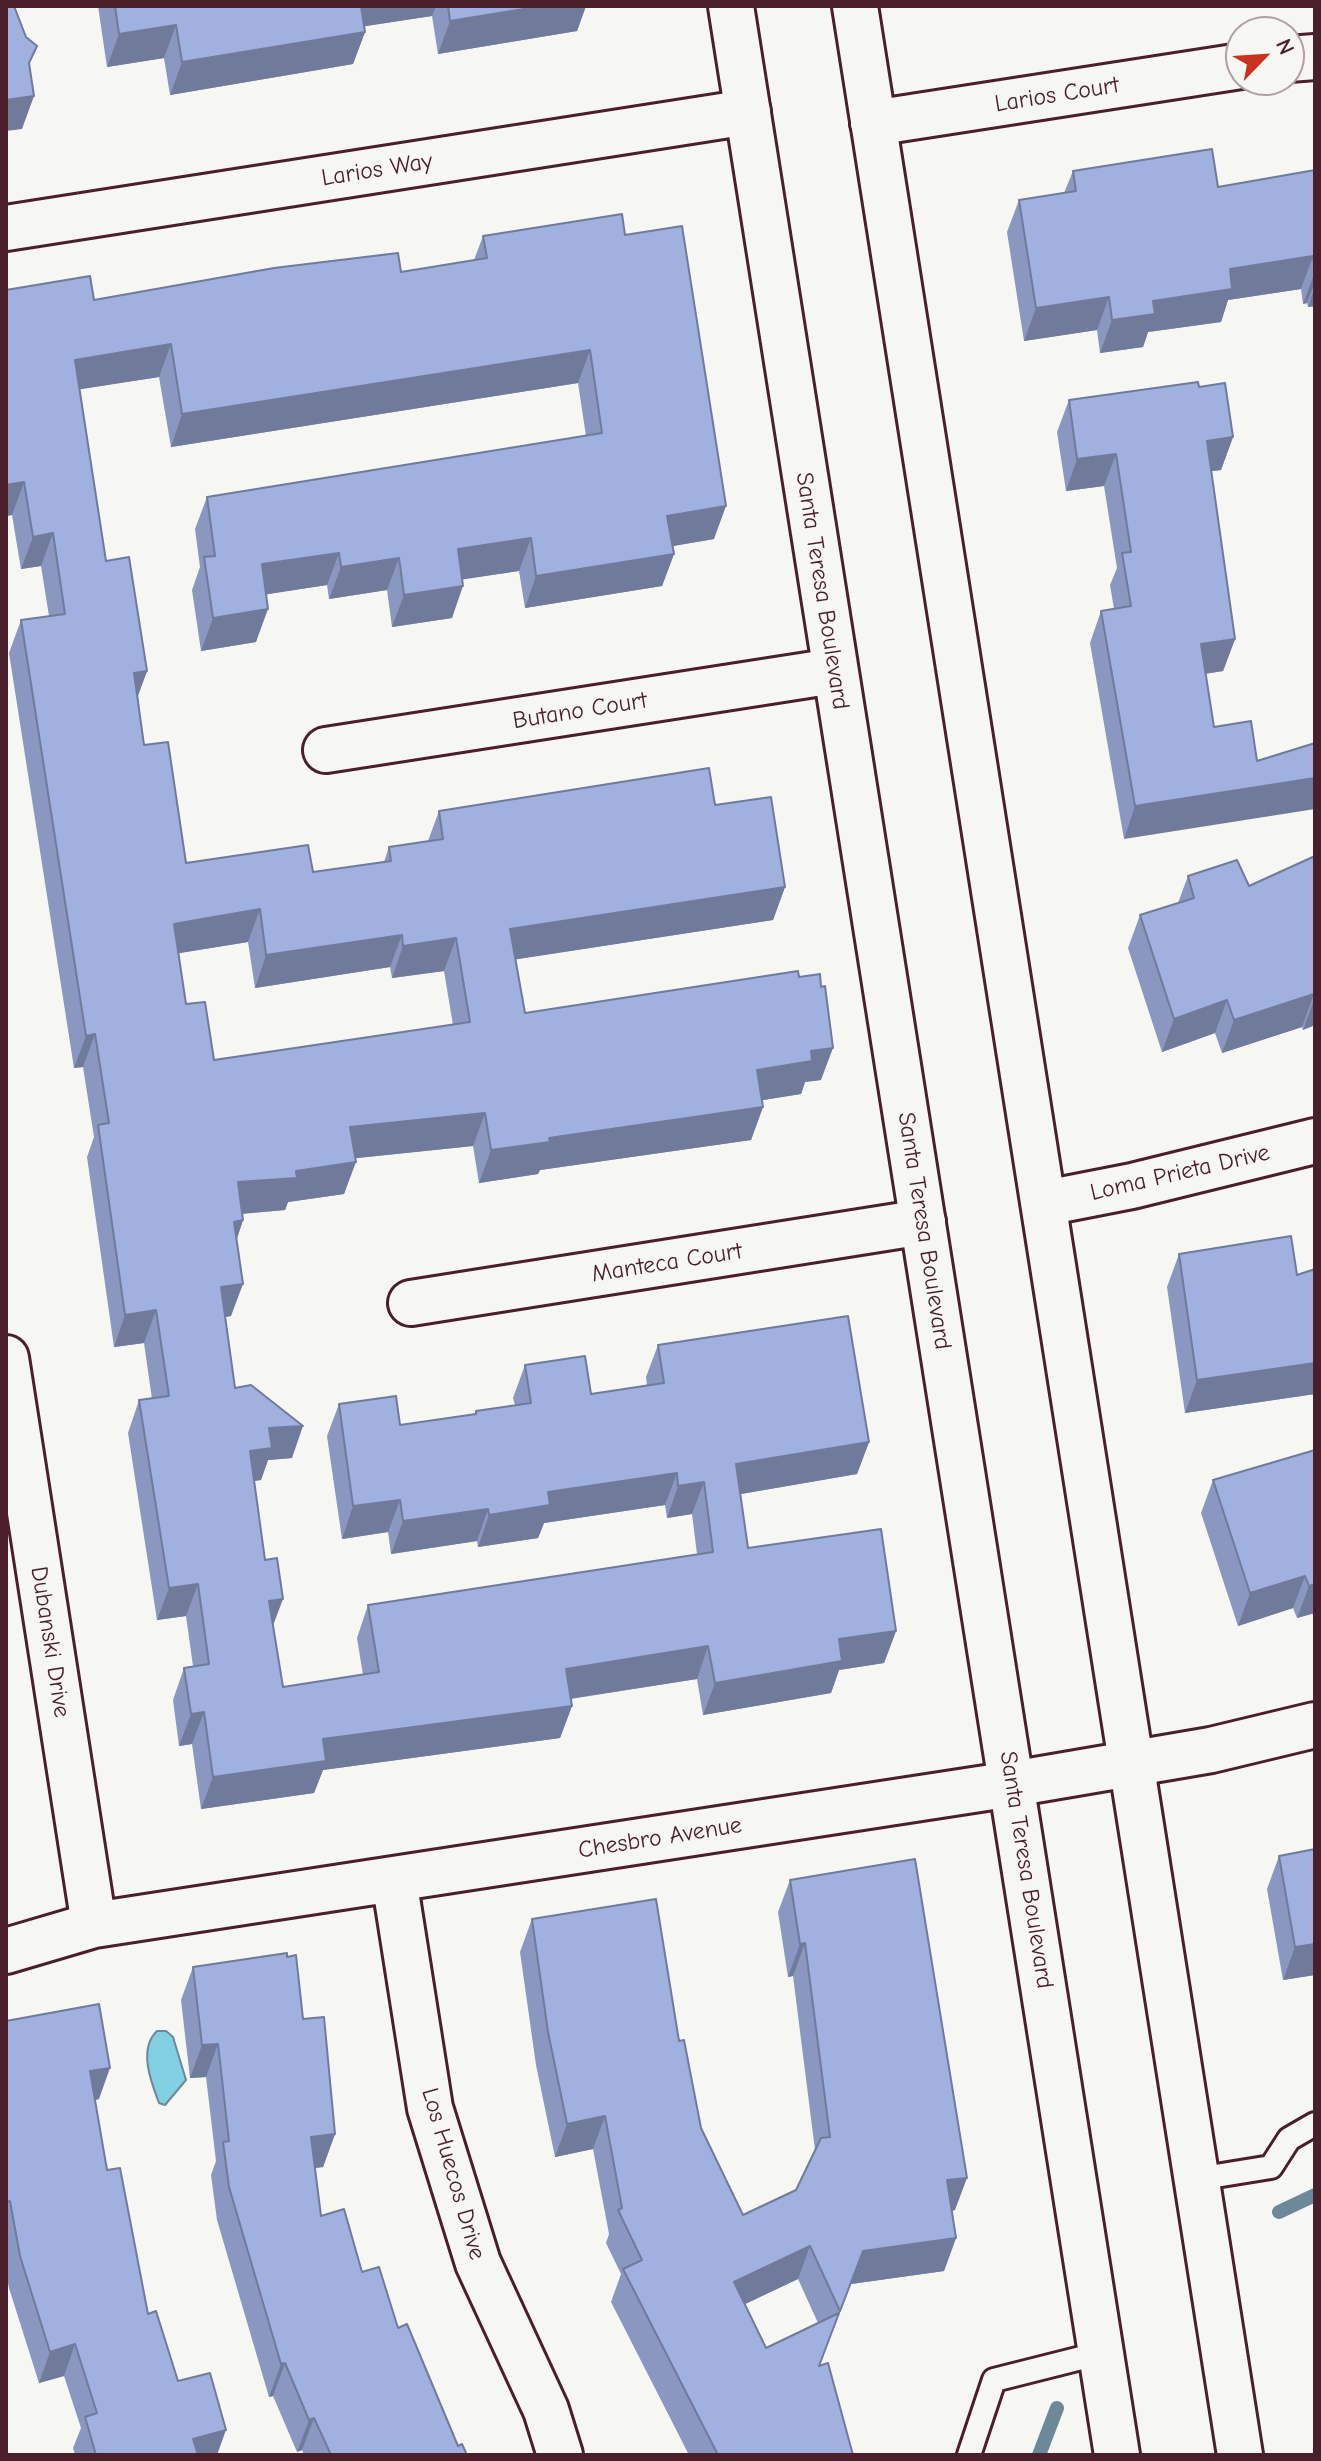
<!DOCTYPE html>
<html>
<head>
<meta charset="utf-8">
<style>
  body { margin:0 }
  #map { position:relative; width:1321px; height:2461px; overflow:hidden; background:#f6f6f2; font-family:"Comic Neue",sans-serif }
  canvas { display:block }
  .frame { position:absolute; inset:0; border:8px solid #4a1f2b; pointer-events:none }
  .north { position:absolute; left:1225px; top:16px; width:80px; height:80px; box-sizing:border-box; background:#f6f6f2; border:2px solid #b1a0a2; border-radius:50%; rotate:65deg; font-size:22px; font-weight:700; line-height:32px; text-align:center; color:#4a1f2b }
  .north::after { content:''; display:block; margin:auto; width:28px; height:36px; background:#c8321e; clip-path:polygon(50% 0,100% 100%,50% 72%,0 100%) }
</style>
</head>
<body>
<div id="map">
<canvas width="1321" height="2461"></canvas>
<div class="frame"></div>
<div class="north">N</div>
</div>
<script>
const ctx = document.querySelector('canvas').getContext('2d');
ctx.lineJoin = 'round';
function paint(path, color) {
  ctx.fillStyle = color;
  ctx.fill(path, 'evenodd');
}
function strokePath(path, color, width, dash) {
  ctx.strokeStyle = color;
  ctx.lineWidth = width;
  ctx.lineCap = dash ? 'butt' : 'round';
  ctx.setLineDash(dash || []);
  ctx.stroke(path);
}
function label(font, color, halo, rows, align = 'center') {
  ctx.font = font + ' "Comic Neue",sans-serif';
  ctx.lineWidth = 8;
  ctx.setLineDash([]);
  ctx.textBaseline = 'middle';
  ctx.strokeStyle = halo;
  ctx.fillStyle = color;
  for (const [text, x, y, turn = 0] of rows) {
    ctx.save();
    ctx.translate(x, y);
    ctx.rotate((+turn || 0) * Math.PI / 180);
    ctx.textAlign = isNaN(turn) ? turn : align;
    if (halo) ctx.strokeText(text, 0, 0);
    ctx.fillText(text, 0, 0);
    ctx.restore();
  }
}
const water = new Path2D(`
  M157 2031H166L173 2037 186 2080 165 2105 159 2103C151 2082 138 2049 157 2031Z`);
const stream = new Path2D(`
  M1279 2212 1315 2195
  M1039 2455 1057 2408`);
const service = new Path2D(`
  M1197 2179 1271 2167 1289 2139 1315 2124
  M969 2455 994 2380 1101 2353`);
const minor = new Path2D(`
  M1289 59 1315 57
  M873 123 1241 66
  M6 228 748 112
  M326 750 834 671
  M1045 1203 1132 1186 1315 1141
  M411 1303 923 1222
  M6 1358 94 1925
  M394 1879 430 2108 478 2263 546 2410 560 2455
  M6 1951 94 1925 1012 1784 1211 1750 1315 1725`);
const secondary = new Path2D(`
  M731 6 1117 2455
  M855 6 1240 2455`);
const wall = new Path2D(`
  M98 6H586L577 31 438 54 432 16 364 26 365 32 353 64 170 95 164 58 107 67Z
  M1315 170V306L1308 307 1307 303 1303 304 1301 289 1228 300 1221 322 1148 332 1143 347 1100 353 1097 330 1024 341 1007 232 1019 200 1064 193 1073 171 1218 187Z
  M625 235 714 539 672 546 674 554 662 586 525 608 519 571 462 579 452 618 392 627 387 590 329 599 327 585 266 594 256 642 201 651 192 590 200 567 195 529 207 497 586 436 578 383 171 447 159 377 79 389 106 561 147 671 138 696 144 745 186 863 313 872 384 862 389 847 428 841 439 811 715 805 785 887 773 920 516 959 525 1013 821 1080 805 1082 801 1094 762 1100 763 1107 751 1140 540 1170 538 1174 479 1183 473 1146 355 1158 344 1194 288 1202 285 1210 242 1214 243 1220 237 1239 231 1316 225 1317 235 1388 292 1458 268 1460 261 1480 254 1481 273 1625 283 1687 363 1675 357 1638 368 1605 697 1554 692 1514 667 1518 665 1505 544 1523 538 1538 478 1547 477 1541 391 1554 388 1532 342 1539 327 1436 339 1404 400 1425 474 1414 476 1411 515 1405 513 1398 525 1365 591 1394 647 1385 646 1377 658 1345 869 1442 857 1474 740 1494 748 1548 896 1631 884 1663 839 1670 831 1693 703 1715 697 1679 571 1699 572 1706 560 1738 323 1770 314 1793 201 1809 192 1744 179 1746 173 1700 184 1668 193 1666 186 1616 157 1620 128 1433 139 1400 152 1399 144 1343 114 1347 87 1157 94 1137 83 1067 74 1068 9 653 21 620 49 616 41 566 21 569 12 515 6 516 94 300 401 272 474 260 483 236ZM248 942 255 988 390 967 392 978 444 971 453 1025 214 1060 186 1004 178 953Z
  M1199 387 1233 437 1221 470 1211 471 1235 639 1223 671 1205 674 1124 839 1090 643 1101 611 1114 609 1110 585 1117 568 1104 486 1066 491 1057 432 1069 400Z
  M1315 856V1025L1303 1030 1302 1027 1222 1053 1215 1033 1162 1052 1128 948 1140 915 1178 903 1188 876 1249 886Z
  M1179 1254 1297 1275 1315 1269V1394L1185 1413 1167 1287Z
  M1315 1450V1613L1297 1618 1293 1608 1238 1626 1201 1513 1213 1480Z
  M1279 1856 1315 1975 1283 1980 1267 1889Z
  M790 1880 955 2210 952 2211 956 2238 944 2271 851 2284 819 2366 853 2455H689L611 2302 621 2274 606 2243 609 2234 593 2149 555 2157 536 2065 520 1952 532 1919 679 2041 701 2128 743 2215 796 2190 815 2150 793 1976 788 1977 778 1912ZM798 2279 818 2323 766 2348 745 2304Z
  M287 1957 335 2134 323 2167 315 2168 321 2216 362 2272 398 2328 458 2446 467 2455H304L302 2450 297 2452 273 2396 269 2397 217 2220 211 2175 216 2161 206 2077 190 2078 181 2000 193 1967Z
  M6 2021 99 2099 95 2100 107 2170 148 2314 178 2381 217 2455H75L73 2448 81 2428 64 2376 39 2383 9 2288 6 2273Z`);
const shadedWall = new Path2D(`
  M356 6H436L432 16 347 29Z
  M542 6H586L577 31 438 54 450 21Z
  M176 25 164 58 107 67 119 34Z
  M365 32 353 64 170 95 182 62Z
  M34 96 22 129 6 131V100Z
  M1313 256 1301 289 1228 300 1221 322 1148 332 1143 347 1100 353 1112 320 1153 301 1230 269Z
  M1315 272V282L1307 303 1303 304Z
  M1315 287V306L1308 307Z
  M1109 297 1097 330 1024 341 1036 308Z
  M171 344 159 377 63 392 75 360Z
  M590 350 578 383 171 447 182 414Z
  M1233 437 1221 470 1195 473 1207 441Z
  M1116 454 1104 486 1066 491 1077 459Z
  M24 482 12 515 6 516V485Z
  M726 506 714 539 656 549 667 516Z
  M53 533 41 566 21 569 33 537Z
  M531 538 519 571 446 582 458 549Z
  M339 553 327 585 250 597 262 564Z
  M674 554 662 586 525 608 536 576Z
  M399 558 387 590 329 599 341 567Z
  M463 586 452 618 392 627 404 595Z
  M268 609 256 642 201 651 213 618Z
  M1235 639 1223 671 1189 676 1201 644Z
  M147 671 135 703 134 673Z
  M1315 778V809L1124 839 1135 806Z
  M785 887 773 920 499 962 510 929Z
  M260 909 248 942 162 956 174 924Z
  M402 935 390 967 255 988 266 955Z
  M456 938 444 971 392 978 403 946Z
  M1314 994 1302 1027 1222 1053 1234 1020Z
  M1315 997V1025L1303 1030Z
  M1227 1000 1215 1033 1162 1052 1174 1019Z
  M95 1034 83 1067 74 1068 86 1036Z
  M833 1048 821 1080 805 1082 801 1094 745 1103 757 1070 811 1051Z
  M763 1107 751 1140 540 1170 538 1174 479 1183 491 1150 549 1138Z
  M485 1113 473 1146 339 1160 350 1127Z
  M356 1162 344 1194 288 1202 285 1210 226 1215 238 1182 296 1171Z
  M243 1220 232 1252 234 1222Z
  M243 1284 231 1316 209 1320 221 1287Z
  M156 1310 144 1343 114 1347 125 1315Z
  M1315 1363V1394L1185 1413 1197 1380Z
  M303 1426 292 1458 268 1460 261 1480 238 1483 250 1451 269 1428Z
  M869 1442 857 1474 724 1497 736 1464Z
  M677 1473 665 1505 544 1523 538 1538 478 1547 489 1515 548 1492Z
  M704 1482 692 1514 667 1518 678 1486Z
  M400 1500 388 1532 342 1539 353 1506Z
  M488 1509 477 1541 391 1554 403 1521Z
  M1305 1576 1293 1608 1238 1626 1250 1593Z
  M198 1584 186 1616 157 1620 169 1588Z
  M1315 1584V1613L1297 1618 1309 1586Z
  M283 1599 271 1631 269 1601Z
  M896 1631 884 1663 839 1670 831 1693 703 1715 715 1683 839 1639Z
  M708 1646 697 1679 554 1701 566 1669Z
  M572 1706 560 1738 323 1770 314 1793 201 1809 213 1777 323 1739Z
  M204 1712 192 1744 179 1746 191 1714Z
  M805 1943 793 1976 788 1977 800 1944Z
  M1315 1944V1975L1283 1980 1295 1947Z
  M218 2044 206 2077 190 2078 202 2045Z
  M110 2068 99 2099 79 2103 90 2071Z
  M605 2116 593 2149 555 2157 567 2124Z
  M335 2134 323 2167 299 2170 311 2137Z
  M967 2178 955 2210 935 2213 947 2180Z
  M956 2238 944 2271 851 2284 828 2344 863 2251Z
  M810 2246 798 2279 722 2315 734 2282Z
  M75 2344 64 2376 39 2383 50 2352Z
  M285 2363 273 2396 269 2397 281 2364Z
  M314 2418 302 2450 297 2452 309 2420Z
  M226 2430 217 2455H188L193 2439Z`);
const building = new Path2D(`
  M6 6H14L26 37 37 46 29 63 34 96 6 100Z
  M115 6H361L365 32 182 62 176 25 119 34Z
  M448 6H542L450 21Z
  M1212 149 1218 187 1315 170V270L1313 256 1230 269 1232 289 1153 301 1155 314 1112 320 1109 297 1036 308 1019 200 1076 191 1073 171Z
  M622 214 625 235 682 226 726 506 667 516 674 554 536 576 531 538 458 549 463 586 404 595 399 558 341 567 339 553 262 564 268 609 213 618 204 557 215 556 207 497 602 433 590 350 182 414 171 344 75 360 106 561 129 557 147 671 134 673 144 745 168 742 186 863 308 845 313 872 391 861 389 847 443 839 439 811 709 768 715 805 771 797 785 887 510 929 525 1013 798 971 799 977 820 974 821 987 825 986 833 1048 811 1051 812 1061 757 1070 763 1107 549 1138 550 1142 491 1150 485 1113 350 1127 356 1162 296 1171 297 1178 238 1182 243 1220 234 1222 243 1284 221 1287 235 1388 251 1385 303 1426 269 1428 272 1448 250 1451 265 1560 277 1558 283 1599 269 1601 283 1687 379 1672 368 1605 713 1552 704 1482 678 1486 677 1473 548 1492 550 1505 489 1515 488 1509 403 1521 400 1500 353 1506 339 1404 396 1396 400 1425 476 1414V1411L531 1403 525 1365 585 1356 591 1394 664 1383 658 1345 848 1316 869 1442 736 1464 748 1548 881 1529 896 1631 839 1639 842 1661 715 1683 708 1646 566 1669 572 1706 323 1739 326 1761 213 1777 204 1712 191 1714 184 1668 209 1664 198 1584 169 1588 139 1400 169 1396 156 1310 125 1315 98 1125 109 1123 95 1034 86 1036 21 620 65 614 53 533 33 537 24 482 6 485V290L90 276 94 300 274 268 398 253 401 272 487 258 483 236ZM260 909 266 955 402 935 403 946 456 938 470 1022 214 1060 205 1002 186 1004 174 924Z
  M1198 382 1199 387 1225 383 1233 437 1207 441 1235 639 1201 644 1214 727 1251 721 1257 761 1315 743V778L1135 806 1101 611 1131 606 1122 553 1131 552 1116 454 1077 459 1069 400Z
  M1315 856V997L1314 994 1234 1020 1227 1000 1174 1019 1140 915 1194 898 1188 876 1237 860 1249 886Z
  M1291 1236 1297 1275 1315 1269V1363L1197 1380 1179 1254Z
  M1315 1450V1584L1309 1586 1305 1576 1250 1593 1213 1480Z
  M1315 1849V1944L1295 1947 1279 1856Z
  M915 1859 967 2178 947 2180 956 2238 863 2251 840 2311 810 2246 734 2282 766 2348 839 2313 819 2366 828 2363 853 2455H718L623 2269 642 2260 618 2210 622 2208 605 2116 567 2124 548 2032 532 1919 656 1899 679 2041 684 2040 701 2128 743 2215 796 2190 821 2138 830 2137 805 1943 800 1944 790 1880Z
  M287 1953V1957L296 1955 303 2019 324 2017 335 2134 311 2137 321 2216 344 2209 362 2272 379 2267 398 2328 407 2324 458 2446 462 2444 467 2455H331L314 2418 309 2420 285 2363 281 2364 229 2187 223 2142 229 2141 218 2044 202 2045 193 1967Z
  M99 2004 110 2068 90 2071 107 2170 120 2168 148 2314 156 2311 178 2381 210 2373 226 2430 193 2439 198 2455H96L85 2417 97 2413 75 2344 50 2352 20 2256 10 2201 6 2202V2021Z`);
const streetNames = [
  ["Larios Court",1057,95,-9],
  ["Larios Way",377,170,-9],
  ["Santa Teresa Boulevard",822,591,81],
  ["Butano Court",580,711,-9],
  ["Loma Prieta Drive",1180,1173,-13],
  ["Santa Teresa Boulevard",924,1231,81],
  ["Manteca Court",667,1263,-9],
  ["Dubanski Drive",50,1642,81],
  ["Chesbro Avenue",660,1838,-9],
  ["Santa Teresa Boulevard",1026,1870,81],
  ["Los Huecos Drive",453,2174,74]
];
paint(water, '#83cfe2');
strokePath(water, '#6c8999', 2);
strokePath(stream, '#6c8999', 14);
strokePath(service, '#4a1f2b', 28);
strokePath(minor, '#4a1f2b', 50);
strokePath(secondary, '#4a1f2b', 50);
strokePath(service, '#f6f6f2', 22);
strokePath(minor, '#f6f6f2', 44);
strokePath(secondary, '#f6f6f2', 44);
paint(wall, '#8a97c0');
paint(shadedWall, '#707b9c');
paint(building, '#a0b0df');
strokePath(building, '#707b9c', 2);
label('24px', '#4a1f2b', '#f6f6f2', streetNames);
</script>
</body>
</html>
